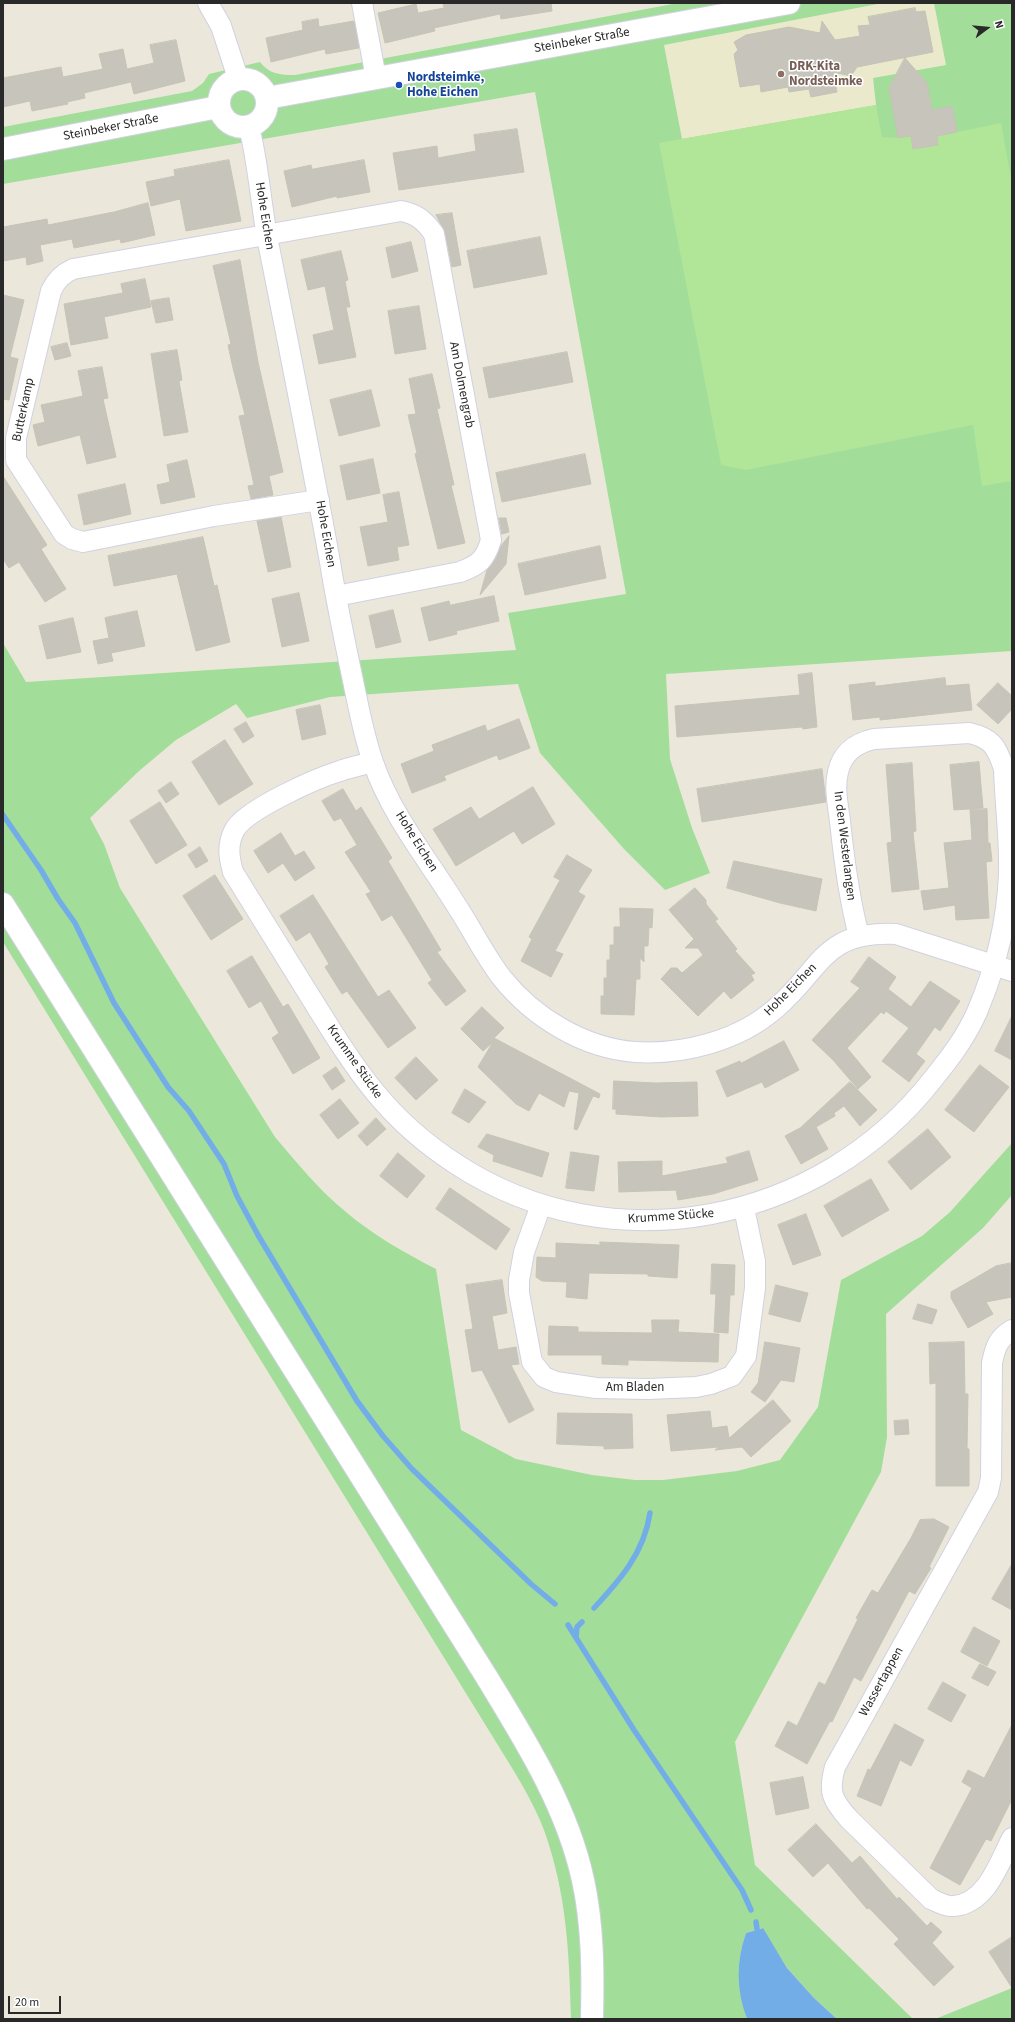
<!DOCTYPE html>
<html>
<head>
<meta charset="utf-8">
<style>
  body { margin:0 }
  #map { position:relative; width:1015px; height:2022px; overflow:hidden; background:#ebe8db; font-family:"Source Sans 3",sans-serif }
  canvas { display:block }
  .frame { position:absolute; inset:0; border:4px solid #292929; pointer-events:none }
  .north { position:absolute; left:967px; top:8px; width:40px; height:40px; -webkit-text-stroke:3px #fff; paint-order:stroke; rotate:74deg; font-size:11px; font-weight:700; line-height:16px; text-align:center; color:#292929 }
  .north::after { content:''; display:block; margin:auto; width:14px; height:18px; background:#292929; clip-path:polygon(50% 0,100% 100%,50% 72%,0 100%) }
  .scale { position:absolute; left:8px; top:1996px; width:53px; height:18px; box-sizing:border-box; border:2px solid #292929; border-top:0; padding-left:5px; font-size:12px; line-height:14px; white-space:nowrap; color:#292929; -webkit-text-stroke:3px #fff; paint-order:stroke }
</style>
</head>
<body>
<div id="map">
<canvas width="1015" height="2022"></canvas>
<div class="frame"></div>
<div class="north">N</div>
<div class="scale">20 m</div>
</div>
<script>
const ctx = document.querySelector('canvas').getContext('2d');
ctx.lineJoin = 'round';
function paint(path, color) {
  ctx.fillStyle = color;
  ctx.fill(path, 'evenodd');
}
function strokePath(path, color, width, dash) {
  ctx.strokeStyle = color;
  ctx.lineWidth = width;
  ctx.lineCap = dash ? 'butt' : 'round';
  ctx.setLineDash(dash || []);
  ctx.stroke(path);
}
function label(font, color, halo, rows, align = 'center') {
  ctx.font = font + ' "Source Sans 3",sans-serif';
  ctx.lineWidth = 3;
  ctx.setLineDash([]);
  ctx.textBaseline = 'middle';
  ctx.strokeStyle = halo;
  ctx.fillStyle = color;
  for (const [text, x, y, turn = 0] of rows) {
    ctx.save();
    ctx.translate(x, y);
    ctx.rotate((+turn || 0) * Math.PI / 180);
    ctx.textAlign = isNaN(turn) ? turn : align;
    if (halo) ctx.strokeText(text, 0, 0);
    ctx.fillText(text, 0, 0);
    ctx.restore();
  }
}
const education = new Path2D(`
  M883 3H934L946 65 873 78 876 105 682 140 664 45Z`);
const green = new Path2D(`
  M678 3H883L664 45 682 139 876 105 873 78 946 65 934 3H1012V651L666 674 670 759 692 828 710 873 665 890 624 849 540 753 518 684 330 697 247 718 236 704 176 740 139 771 90 818 104 844 120 888 275 1137C297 1163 319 1190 346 1212 373 1235 405 1253 436 1269L461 1430 516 1459 592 1475 635 1480H663L737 1471 780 1460 818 1407 841 1280 922 1236 950 1212 1012 1143V1195L983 1228 886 1314 887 1437 881 1472 735 1742 755 1865 913 2019H837L814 1998 787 1968 762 1928 746 1933C736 1961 737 1990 747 2019H571C569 1951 567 1895 544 1830 534 1804 519 1779 504 1755L3 942V643L26 682 516 650 508 613 626 594 535 92 3 184V127L192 91 203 83 209 74 260 62C269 74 280 75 295 75Z
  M1012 1988V2019H935Z`);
const pitch = new Path2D(`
  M876 105 882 137 898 138 911 136 914 149 938 145 937 136 1001 123 1012 183V481L982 486 973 425 746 470 721 465 659 143Z`);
const water = new Path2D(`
  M763 1928 787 1968 814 1998 837 2019H747C736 1990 736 1961 746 1933Z`);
const stream = new Path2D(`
  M3 815 41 870 58 899 75 923 114 1003 168 1087 189 1111 224 1164 237 1196 258 1235 357 1401 383 1436 412 1469 531 1584 555 1604
  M594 1608C620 1580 644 1553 650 1513
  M568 1625 634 1730 742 1890 751 1910
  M576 1637 577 1627 582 1622
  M756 1922 757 1929`);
const building = new Path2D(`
  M443 3H551L552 11 501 19 500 14 434 28 435 31 385 43 378 13 416 4 418 13 444 8Z
  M915 8 916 12 925 11 933 52 857 67 851 76 833 72 837 92 811 97 809 89 789 92 788 87 761 92 760 84 740 87 734 54 738 50 734 42 746 35 789 27 820 33 822 21 835 40 860 36 858 26 870 25 868 17Z
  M318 19 319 27 354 21 359 48 326 54 325 49 271 62 266 38 303 30 302 22Z
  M176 40 185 81 134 94 131 82 84 93 85 98 67 102 68 104 32 111 30 101 3 107V78L61 67 63 77 103 69 99 54 123 49 127 69 154 63 150 45Z
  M905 58 927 83 932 110 952 106 957 132 937 136 938 145 913 149 911 136 898 138 889 88Z
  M517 129 524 172 399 190 393 153 437 146 438 158 476 151 474 135Z
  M229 160 241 221 186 231 180 199 151 206 146 182 175 176 174 170Z
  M364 160 370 192 337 198V196L292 207 284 171 311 165 312 169Z
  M148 203 155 235 121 243 120 239 74 248 72 239 40 245 43 261 27 265 26 257 3 261V227L47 219 48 225 114 212Z
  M452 213 461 265 452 267 445 232 436 215Z
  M540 237 547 274 474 288 467 251Z
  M411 242 418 271 392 278 386 248Z
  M341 251 348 280 345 281 350 307H346L356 357 319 364 313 335 334 330 325 286 308 290 301 260Z
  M240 260 258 362 283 472 269 476 273 495 251 499 248 486 254 485 239 416 245 415 233 368 228 345 231 344 213 266Z
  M145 279 151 307 104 317 108 338 71 345 64 304 123 293 121 284Z
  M3 295 24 300 10 357 18 359 9 400 3 399Z
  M169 298 173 320 156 323 151 301Z
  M419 306 426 349 395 354 388 311Z
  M67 343 71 356 55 360 51 347Z
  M177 350 182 380 179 381 188 432 164 436 151 354Z
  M567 352 573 382 489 398 483 368Z
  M102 367 108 398 103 399 116 457 87 464 80 435 38 446 33 425 45 422 41 405 83 396 78 371Z
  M432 374 440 408 437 409 454 485H451L465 543 438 549 415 454 417 453 408 415 416 414 409 379Z
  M371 390 380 426 339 436 330 400Z
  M585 454 591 484 502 502 496 473Z
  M373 459 380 493 347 500 340 466Z
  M187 460 195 497 161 504 157 485 170 482 167 465Z
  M3 476 47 545 41 549 66 589 45 602 19 562 9 568 3 559Z
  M125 484 131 514 84 525 78 495Z
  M399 492 409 545 397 547 399 560 368 566 360 527 388 522 383 495Z
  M281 517 291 567 268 572 257 521Z
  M499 518H506L509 532 502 534Z
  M509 536 506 564 480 595 487 570 496 558 501 546Z
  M203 537 214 586 217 585 230 642 196 651 177 574 114 586 108 556Z
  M600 546 606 578 525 595 518 564Z
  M299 593 309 641 282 647 272 599Z
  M494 596 499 621 456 631 457 634 429 641 421 608 449 601 450 605Z
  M393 610 401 642 376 648 369 616Z
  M137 611 145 646 111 653 113 661 98 664 93 641 109 638 105 618Z
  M73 618 81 652 47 659 39 626Z
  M812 673 817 727 803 729 802 727 677 737 675 706 800 695 798 675Z
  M945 678 946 686 969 684 972 710 880 720V717L853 720 849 685 875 682V686Z
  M998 683 1012 696V709L998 724 977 705Z
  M320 705 326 734 302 740 296 710Z
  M519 719 530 748 499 760 497 755 444 776 446 780 412 793 401 764 434 751 432 745 485 725 487 731Z
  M246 722 254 736 243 743 234 729Z
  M225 740 253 784 219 805 192 762Z
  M979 762 983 808 954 810 950 765Z
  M912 763 916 831 913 832 919 889 892 892 887 843 892 842 886 765Z
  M822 769 826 802 702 822 697 789Z
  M171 782 179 794 166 803 158 791Z
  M533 787 555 824 522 844 514 831 456 866 433 829 471 807 479 819Z
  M343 789 356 811 361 807 392 858 388 861 441 950 437 952 466 991 446 1006 428 983 432 980 392 915 382 921 366 894 371 892 345 852 357 845 341 818 334 821 322 801Z
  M160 802 187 845 156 864 130 821Z
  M987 809 988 843H990L992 861 986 862 989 918 956 920 955 905 924 910 921 891 949 888 944 843 972 840 970 810Z
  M281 833 295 856 304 851 315 868 295 881 283 863 268 873 254 851Z
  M200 847 208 861 196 868 188 855Z
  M567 855 592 870 578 892 585 896 555 951 563 954 551 977 521 961 532 939 529 937 560 880 554 877Z
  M734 861 822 879 816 911 780 903 727 888Z
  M215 875 243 919 211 940 183 896Z
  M695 888 706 900V904L718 919 715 921 737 949 735 951 755 973 751 975 754 980 731 999 724 991 698 1016 661 979 671 968H677L682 973 703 955 698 948H685L694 939 669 910Z
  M313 895 378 997 389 990 416 1028 388 1048 347 991 342 994 325 967 329 964 310 932 296 941 280 916Z
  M620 908 653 909 652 928 649 927 648 946H644V962L640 958V979H636L634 1015 601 1014V996H604V978H607V960H610V945H614V927H620Z
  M252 956 283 1007 288 1004 320 1058 293 1074 272 1038 279 1033 261 1001 249 1008 227 971Z
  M869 957 896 977 888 989 911 1007 930 981 960 1001 940 1031 935 1027 916 1054 925 1061 909 1082 882 1061 909 1028 886 1011 884 1014 881 1012 847 1048 871 1077 858 1089 833 1060 812 1040 860 988 851 982Z
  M482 1007 504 1028 494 1038 600 1094 599 1098 593 1096 577 1130 574 1129 579 1093 569 1091 564 1107 539 1093 529 1111 516 1104 478 1067 493 1042 483 1051 461 1029Z
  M1012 1016V1060L995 1051Z
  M784 1041 799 1070 765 1088 762 1082 727 1097 716 1071 740 1061 741 1063Z
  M416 1057 438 1080 416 1100 395 1078Z
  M980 1065 1009 1087 974 1132 945 1110Z
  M336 1067 345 1081 332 1090 323 1076Z
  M614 1081 656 1083 697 1082 698 1116 661 1117 616 1114V1109H613Z
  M850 1082 877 1110 860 1126 844 1106 834 1113 835 1116 816 1127 828 1149 801 1164 785 1136 800 1128Z
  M465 1089 486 1102 469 1123 452 1113Z
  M340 1099 359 1123 338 1139 320 1115Z
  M376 1118 386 1129 367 1146 358 1136Z
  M928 1129 951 1157 911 1190 888 1162Z
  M487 1134 549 1153 542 1177 493 1161 494 1155 478 1147Z
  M749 1151 758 1180 713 1194 678 1200 676 1190 619 1192 618 1162 662 1161V1176L728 1163 726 1158Z
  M571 1152 599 1156 594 1191 566 1188Z
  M398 1153 425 1176 407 1198 380 1176Z
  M871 1179 889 1210 842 1237 824 1206Z
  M450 1188 510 1229 496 1250 436 1209Z
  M806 1214 821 1255 793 1265 778 1225Z
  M600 1242 679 1245 677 1278 648 1276V1274L589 1273 587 1299 566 1297 567 1282 542 1281 536 1277 537 1257 556 1258V1243L600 1245Z
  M1012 1263V1297L986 1302 993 1314 968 1328 951 1298V1292L996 1266Z
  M712 1264 735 1265 734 1295H730L728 1333 714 1332 716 1294H711Z
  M502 1280 507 1313 492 1316 498 1350 516 1347 519 1364 511 1365 534 1410 509 1423 482 1370 472 1372 465 1330 473 1329 466 1285Z
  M776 1285 808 1293 800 1322 769 1314Z
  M918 1304 937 1310 932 1324 913 1319Z
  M652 1320H679L678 1332 719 1334 718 1362 628 1360V1365L602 1364V1355H548L549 1326 578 1327V1332L652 1333Z
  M765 1342 800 1348 794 1382 781 1380 765 1402 751 1392 758 1383Z
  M964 1342 965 1394H968L967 1449H969V1486H936V1383L930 1384 929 1343Z
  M773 1400 791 1421 751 1457 742 1447 715 1450 719 1447 671 1451 667 1415 710 1411 712 1428 727 1426 729 1438Z
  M558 1413 632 1414 633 1448 604 1449V1446L557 1444Z
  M908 1420 909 1434 895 1435 894 1421Z
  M934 1519 949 1527 929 1567 931 1568 915 1594 909 1591 861 1681 854 1677 832 1722 830 1721 807 1764 775 1746 788 1721 797 1726 819 1682 825 1685 858 1619 856 1618 872 1590 878 1593 911 1538 920 1520Z
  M1012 1564V1610L992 1599Z
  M974 1627 1000 1641 987 1666 961 1652Z
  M980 1664 996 1672 988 1686 972 1678Z
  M943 1682 966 1695 951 1722 928 1709Z
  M895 1724 924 1740 911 1766 900 1760 881 1806 857 1796 868 1769 870 1770Z
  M1012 1725V1799L991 1841 986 1839 960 1885 930 1868 972 1788 962 1782 968 1770 984 1778Z
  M803 1777 809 1808 776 1815 770 1783Z
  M816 1824 852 1863 860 1856 897 1899 899 1897 927 1926 931 1922 942 1932 932 1943 954 1967 934 1986 894 1944 899 1939 869 1908 867 1909 828 1863 813 1877 788 1850Z
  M1012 1937V1988L989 1952Z`);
const minor = new Path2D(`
  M208 3 221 26 238 78
  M362 3 376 78
  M249 127C259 166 261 208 269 247 290 352 311 457 330 562 336 600 344 638 352 676 358 704 363 734 373 762 391 815 429 861 458 908 473 931 485 956 502 978 533 1017 583 1048 635 1052 683 1055 738 1041 775 1009 823 968 822 931 896 934L1012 971
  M319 500 214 516 83 542 72 539 64 534 16 460V438L51 291C56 280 62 274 73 269L401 211C417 214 425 221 434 234L491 540C485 560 479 565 460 572L336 596
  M373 762C362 765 351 767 340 771 317 778 244 810 234 831 227 845 229 858 233 872 258 913 283 953 308 993 353 1065 383 1117 456 1164 612 1266 820 1224 933 1079 950 1058 966 1037 977 1012 996 968 1007 921 1009 874 1010 839 1005 803 1004 769 997 747 992 738 969 733L874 739C856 743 842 753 838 772 834 788 838 805 840 821 844 860 849 898 859 936
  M541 1205 524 1252 519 1280V1293L532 1362 544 1377 556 1382 596 1388 648 1389 696 1387 711 1384 732 1376 746 1356 755 1288V1261L744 1208
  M1012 1330C998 1338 995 1348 992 1363L991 1478 988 1492 835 1767C828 1792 832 1800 849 1819L931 1899C938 1902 947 1907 954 1906 987 1903 999 1863 1012 1838`);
const tertiary = new Path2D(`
  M219 103a24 24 0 1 1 48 0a24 24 0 1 1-48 0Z
  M267 98 789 3
  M3 149 218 107
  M3 904 486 1676C525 1740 567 1806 583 1880 593 1926 593 1972 592 2019`);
const markers = [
  [781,74,4,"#8d6e63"],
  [399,85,4,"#1a4fb4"]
];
const streetNames = [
  ["Steinbeker Straße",582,41,-10],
  ["Steinbeker Straße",111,128,-11],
  ["Hohe Eichen",264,216,81],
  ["Am Dolmengrab",461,385,79],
  ["Butterkamp",24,410,-78],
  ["Hohe Eichen",325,534,80],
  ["Hohe Eichen",416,842,58],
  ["In den Westerlangen",844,846,83],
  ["Hohe Eichen",791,990,-45],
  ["Krumme Stücke",354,1062,55],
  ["Krumme Stücke",671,1217,-4],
  ["Am Bladen",635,1388],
  ["Wassertappen",882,1682,-61]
];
const educationNames = [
  ["DRK-Kita",789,67],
  ["Nordsteimke",789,82]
];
const transitNames = [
  ["Nordsteimke,",407,78],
  ["Hohe Eichen",407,93]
];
paint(education, '#ebe9cb');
paint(green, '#a2de9a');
paint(pitch, '#b1e597');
paint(water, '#73ade8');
strokePath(stream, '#73ade8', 5.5);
paint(building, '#c6c4bb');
strokePath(building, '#c6c4b5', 1);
strokePath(minor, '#d1d1e1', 22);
strokePath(tertiary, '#d1d1e1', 24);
strokePath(minor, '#fff', 20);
strokePath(tertiary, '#fff', 22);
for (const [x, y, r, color] of markers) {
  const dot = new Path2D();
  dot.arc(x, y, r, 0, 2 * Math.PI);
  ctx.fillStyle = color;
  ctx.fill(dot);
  strokePath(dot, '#fff', 1.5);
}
label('13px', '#292929', '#fff', streetNames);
label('bold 13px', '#785e54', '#fff', educationNames, 'left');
label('bold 13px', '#164399', '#fff', transitNames, 'left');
</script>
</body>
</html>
